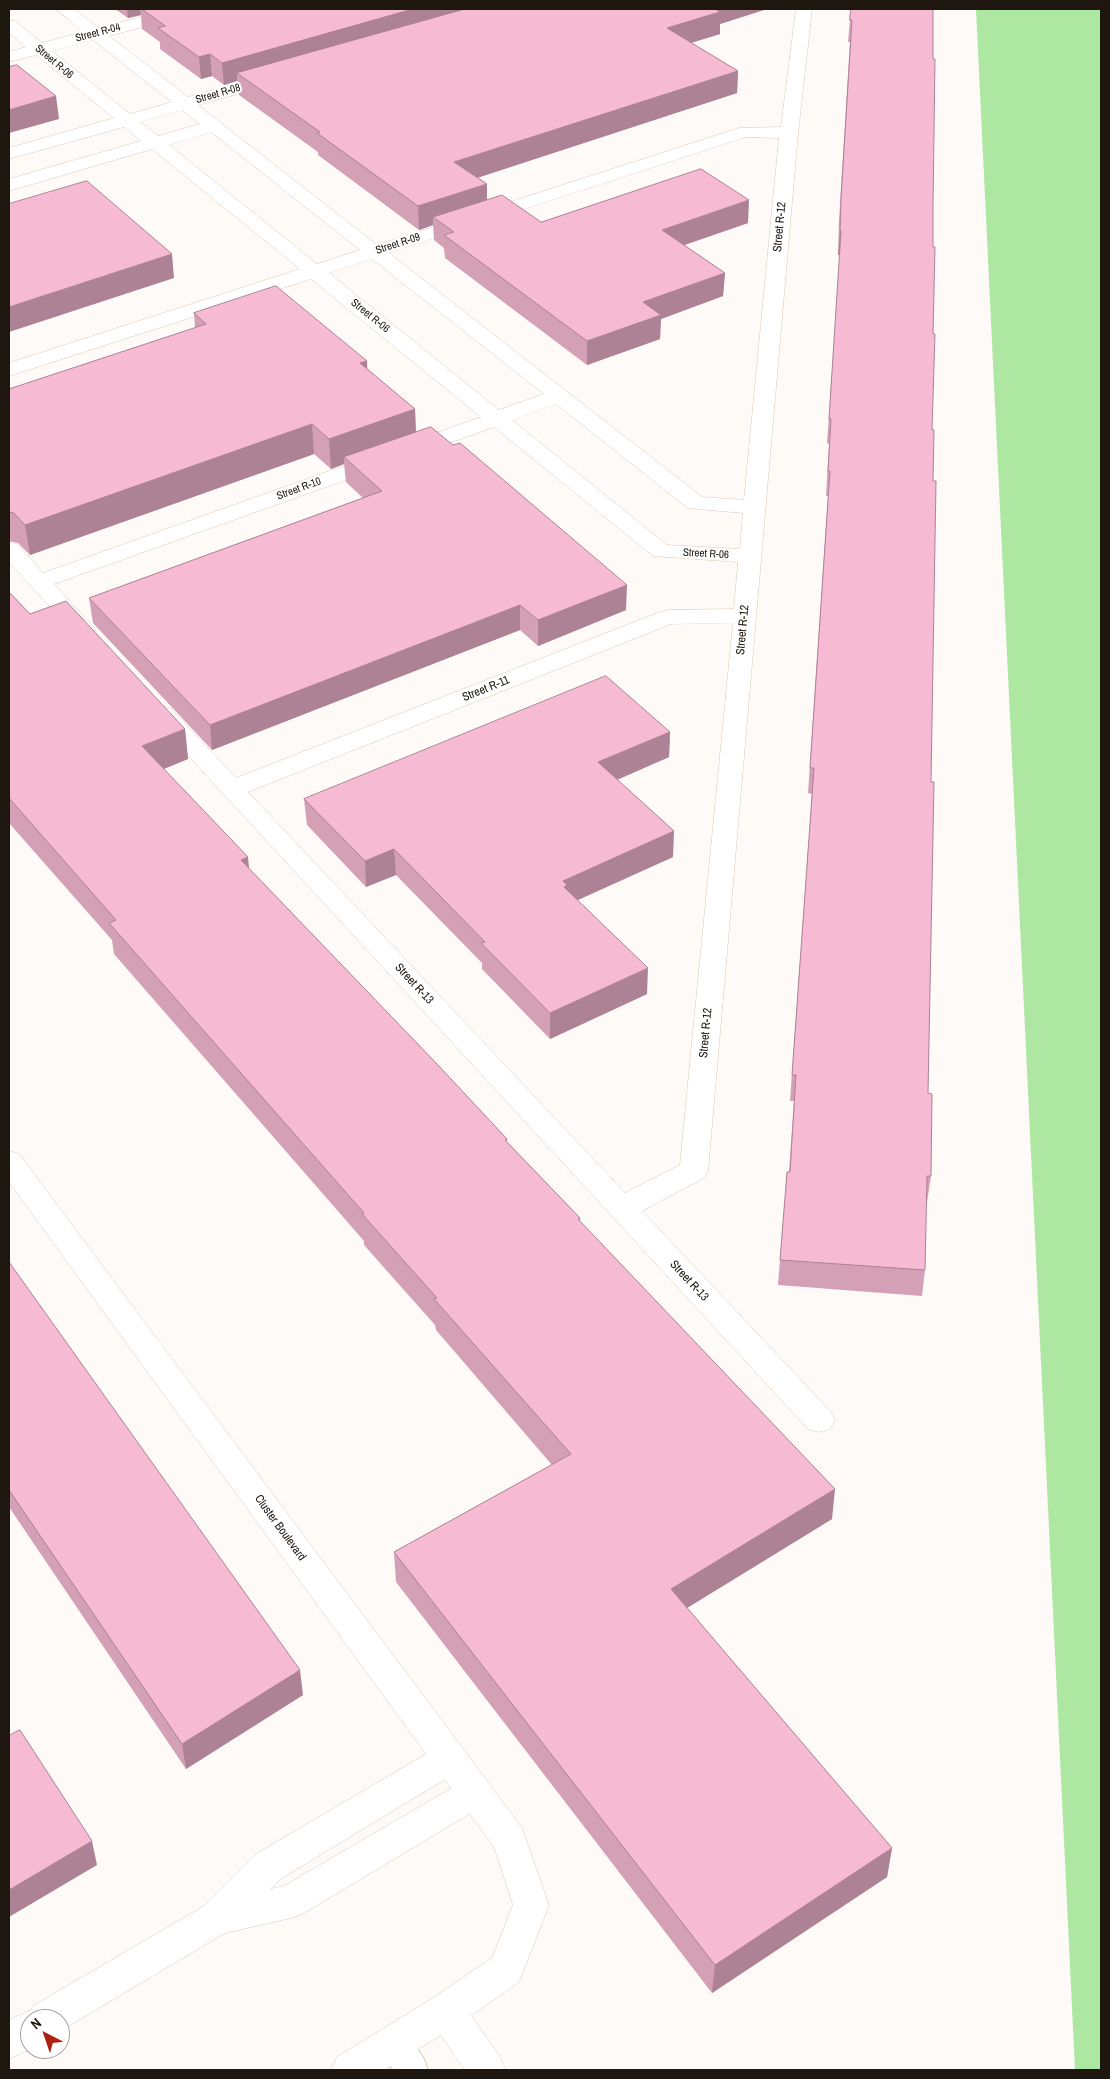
<!DOCTYPE html>
<html>
<head>
<meta charset="utf-8">
<style>
  body { margin:0 }
  #map { position:relative; width:1110px; height:2079px; overflow:hidden; background:#fefaf7; font-family:"Archivo Narrow",sans-serif }
  canvas { display:block }
  .frame { position:absolute; inset:0; border:10px solid #1e1710; pointer-events:none }
  .north { position:absolute; left:20px; top:2009px; width:50px; height:50px; box-sizing:border-box; background:#fff; border:1px solid #a5a29f; border-radius:50%; rotate:319deg; font-size:14px; font-weight:700; line-height:20px; text-align:center; color:#1e1710 }
  .north::after { content:''; display:block; margin:auto; width:18px; height:22px; background:#af1f12; clip-path:polygon(50% 0,100% 100%,50% 72%,0 100%) }
</style>
</head>
<body>
<div id="map">
<canvas width="1110" height="2079"></canvas>
<div class="frame"></div>
<div class="north">N</div>
</div>
<script>
const ctx = document.querySelector('canvas').getContext('2d');
ctx.lineJoin = 'round';
function paint(path, color) {
  ctx.fillStyle = color;
  ctx.fill(path, 'evenodd');
}
function strokePath(path, color, width, dash) {
  ctx.strokeStyle = color;
  ctx.lineWidth = width;
  ctx.lineCap = dash ? 'butt' : 'round';
  ctx.setLineDash(dash || []);
  ctx.stroke(path);
}
function label(font, color, halo, rows, align = 'center') {
  ctx.font = font + ' "Archivo Narrow",sans-serif';
  ctx.lineWidth = 4;
  ctx.setLineDash([]);
  ctx.textBaseline = 'middle';
  ctx.strokeStyle = halo;
  ctx.fillStyle = color;
  for (const [text, x, y, turn = 0] of rows) {
    ctx.save();
    ctx.translate(x, y);
    ctx.rotate((+turn || 0) * Math.PI / 180);
    ctx.textAlign = isNaN(turn) ? turn : align;
    if (halo) ctx.strokeText(text, 0, 0);
    ctx.fillText(text, 0, 0);
    ctx.restore();
  }
}
const green = new Path2D(`
  M976 9H1101V2070H1075Z`);
const service = new Path2D(`
  M394 2027 406 2032 424 2059 428 2070H393L378 2043 382 2032Z`);
const minor = new Path2D(`
  M56 9H74L99 28 170 9H196L194 13 109 36 188 97 274 73 280 74 283 78 280 82 198 105 377 245 739 128 781 127 796 9H812L798 133 708 1171 704 1178 642 1211 830 1411 835 1420 830 1429 819 1432 808 1429 149 713 152 708 161 706 170 708 236 778 660 612 668 610 734 609 738 562 653 556 494 427 54 584 96 630 92 635 84 637 76 635 9 562V542L17 544 43 573 481 417 311 279 9 376V363L300 269 152 149 9 191V179L141 141 124 127 9 159V148L114 118 36 55 9 62V52L26 47 9 33V20L15 21 42 43 83 32ZM93 40 172 102 130 114 52 51ZM182 110 200 124 158 136 140 122ZM211 132 360 250 317 264 169 145ZM746 137 779 138 744 500 702 497 389 253ZM372 259 544 394 499 410 329 273ZM556 404 688 508 743 513 740 549 667 545 512 420ZM733 623 680 1165 625 1193 248 792 671 624Z
  M450 1743 462 1747 467 1758 462 1769 282 1878 270 1889 284 1886 462 1782 474 1777 486 1782 492 1793 486 1804 304 1913 291 1918 225 1933 60 2031V2019H30V2049L9 2059V2020L31 2010 33 2006 204 1906 256 1854 438 1747Z
  M446 1993 459 1998 500 2057 506 2070H465L433 2024 427 2011 433 1998Z`);
const tertiary = new Path2D(`
  M9 1151 19 1154 522 1828 549 1905 519 1982 459 2024 384 2070H331L337 2057 433 1998 492 1958 513 1905 494 1847 9 1182Z`);
const wall = new Path2D(`
  M115 9H767L720 24V34L691 43 738 71 737 93 477 178 487 184V200L541 222 748 223 684 245 725 273 723 296 661 319 660 339 587 365 445 258 444 248 434 240 433 225 419 230 318 155V152L239 95 237 81 224 85 212 76 201 79 160 49V42L142 29 141 15 128 18Z
  M851 9 933 27 931 782 928 1093 931 1176 927 1202H926L925 1270 922 1296 778 1285 787 1172H789L794 1101H790L812 794 808 793 828 496H826L829 444 827 443 840 254 838 255 839 221 850 42H848Z
  M194 313 367 361V369L415 409 416 432 626 610 538 646 520 630 212 750 93 623 89 598 363 498 346 482 344 464 331 469 314 454 30 555 18 543 9 541V389L195 328Z
  M9 592 30 614 185 729 188 759 164 769 249 869 507 1139V1142L580 1218V1222L832 1519 687 1608 892 1848 887 1877 712 1993 396 1582 394 1552 552 1465 436 1330 435 1325 364 1245V1241L114 954 112 940 9 823Z
  M670 732 669 757 617 780 673 857 577 900 647 994 550 1039 482 969V963L396 875 366 887 307 825 304 799Z
  M9 1262 303 1695 186 1769 9 1507Z`);
const shadedWall = new Path2D(`
  M127 9H140L141 15 128 18Z
  M413 9H490L237 73V81L224 85 222 63Z
  M710 9H767L720 24V34L667 50V28Z
  M210 54 212 76 201 79 199 57Z
  M738 71 737 93 455 185 454 162Z
  M56 96 59 119 9 133V110Z
  M487 184V207L433 217V225L419 230 418 206Z
  M749 200 748 223 661 253 662 230Z
  M840 231H841L840 254 838 255Z
  M172 254 174 278 9 332V307Z
  M725 273 723 296 661 319 660 339 587 365V341L643 302Z
  M367 361 368 390 360 363Z
  M415 409 416 438 344 457V464L331 469 329 439Z
  M312 424 314 454 30 555 25 525Z
  M627 585 626 610 538 646V620Z
  M520 605V630L212 750 210 725Z
  M185 729 188 759 146 776 142 746Z
  M670 732 669 757 598 788V762Z
  M674 831 673 857 567 905 563 881Z
  M394 849 396 875 366 887 365 861Z
  M248 857 251 888 241 860Z
  M648 968 647 994 550 1039V1013Z
  M835 1489 832 1519 669 1619 671 1589Z
  M300 1670 303 1695 186 1769 182 1744Z
  M92 1841 97 1865 9 1917V1890Z
  M892 1848 887 1877 712 1993 715 1965Z`);
const building = new Path2D(`
  M142 9H413L222 63 210 54 199 57 158 28 165 26Z
  M465 9H715L720 12 667 28 738 71 454 162 487 184 418 206 317 133 320 132 237 73Z
  M851 9H933V59H935L933 206V247H935L933 334H935L932 430H934L933 481H936L931 782H934L928 1093 932 1094 931 1176H927L925 1270 780 1260 787 1172H790L796 1075H792L814 768H810L830 471H828L831 419H829L841 231H840L841 198 852 20H850Z
  M17 65 56 96 9 110V67Z
  M701 169 749 200 662 230 725 273 643 302 661 315 587 341 444 235 454 232 433 217 502 195 541 222Z
  M87 181 172 254 9 307V204Z
  M276 286 367 361 360 363 415 409 329 439 312 424 25 525 14 513 9 512V389L206 324 194 313Z
  M431 427 453 445 460 443 627 585 538 620 520 605 210 725 89 598 382 491 344 457Z
  M9 592 30 614 66 601 185 729 142 746 248 857 241 860 437 1064 507 1139 505 1140 580 1218 578 1219 835 1489 671 1589 892 1848 715 1965 394 1552 571 1454 434 1299 437 1298 362 1214 364 1213 109 923 116 920 9 798Z
  M606 676 670 732 598 762 674 831 563 881 567 885 564 887 648 968 550 1013 481 943 485 942 394 849 365 861 304 799Z
  M9 1262 300 1670 182 1744 9 1490Z
  M20 1730 92 1841 9 1890V1736Z`);
const farStreetnames = [
  ["Street R-04",98,33,-15],
  ["Street R-06",54,62,40],
  ["Street R-08",218,94,-16],
  ["Street R-09",398,244,-18],
  ["Street R-06",370,316,39],
  ["Street R-10",299,489,-20],
  ["Street R-06",706,554,3]
];
const streetNames = [
  ["Street R-12",780,227,-85],
  ["Street R-12",743,630,-85],
  ["Street R-11",486,689,-22],
  ["Street R-13",414,984,47],
  ["Street R-12",706,1033,-85],
  ["Street R-13",689,1281,47],
  ["Cluster Boulevard",280,1528,54]
];
paint(green, '#ade7a2');
strokePath(service, '#dcc9b6', 2);
strokePath(minor, '#dcc9b6', 1);
strokePath(tertiary, '#dcc9b6', 1);
paint(service, '#fff');
paint(minor, '#fff');
paint(tertiary, '#fff');
paint(wall, '#d4a0b5');
paint(shadedWall, '#ac8294');
paint(building, '#f6bad3');
strokePath(building, '#ac8294', 1);
label('11px', '#1e1710', '#fff', farStreetnames);
label('12px', '#1e1710', '#fff', streetNames);
</script>
</body>
</html>
